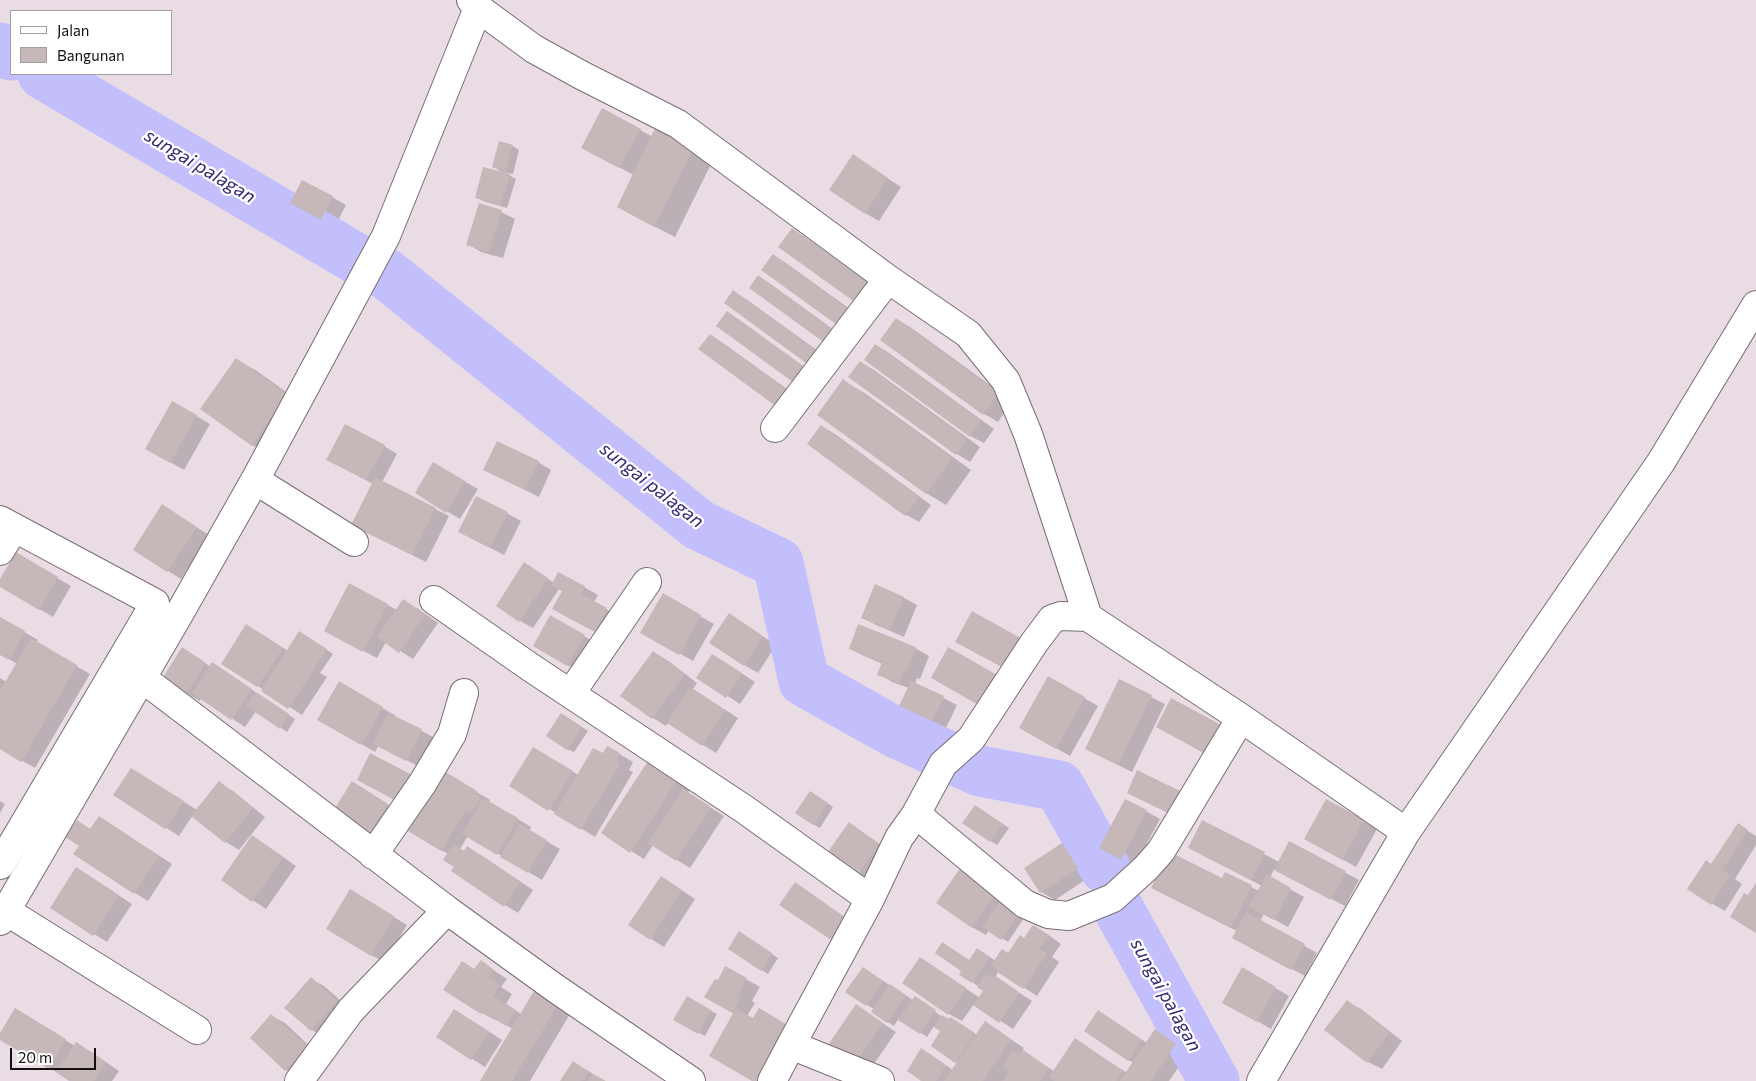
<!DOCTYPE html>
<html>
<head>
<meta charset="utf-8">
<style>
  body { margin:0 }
  #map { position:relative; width:1756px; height:1081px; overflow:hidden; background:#eadce4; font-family:Commissioner,sans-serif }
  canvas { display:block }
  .legend { position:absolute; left:10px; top:10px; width:162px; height:65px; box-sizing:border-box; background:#fff; border:1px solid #a19fa0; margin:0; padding:6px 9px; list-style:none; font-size:15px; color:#141012 }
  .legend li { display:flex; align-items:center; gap:10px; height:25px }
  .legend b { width:25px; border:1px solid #a19fa0 }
  .scale { position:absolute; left:10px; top:1048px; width:86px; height:22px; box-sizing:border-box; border:2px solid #141012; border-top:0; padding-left:6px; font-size:15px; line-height:18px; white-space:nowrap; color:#141012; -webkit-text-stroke:4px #fff; paint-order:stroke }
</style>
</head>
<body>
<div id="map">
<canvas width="1756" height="1081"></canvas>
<ul class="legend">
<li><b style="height:6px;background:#fff"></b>Jalan</li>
<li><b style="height:14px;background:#c6b7b9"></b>Bangunan</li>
</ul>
<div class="scale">20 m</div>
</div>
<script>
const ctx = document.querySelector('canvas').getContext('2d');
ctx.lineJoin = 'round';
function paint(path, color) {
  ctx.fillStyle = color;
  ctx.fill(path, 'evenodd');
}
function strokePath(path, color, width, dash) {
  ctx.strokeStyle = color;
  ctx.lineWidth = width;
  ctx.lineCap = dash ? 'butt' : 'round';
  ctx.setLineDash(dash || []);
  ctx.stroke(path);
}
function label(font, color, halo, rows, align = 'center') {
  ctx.font = font + ' Commissioner,sans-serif';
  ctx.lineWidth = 4.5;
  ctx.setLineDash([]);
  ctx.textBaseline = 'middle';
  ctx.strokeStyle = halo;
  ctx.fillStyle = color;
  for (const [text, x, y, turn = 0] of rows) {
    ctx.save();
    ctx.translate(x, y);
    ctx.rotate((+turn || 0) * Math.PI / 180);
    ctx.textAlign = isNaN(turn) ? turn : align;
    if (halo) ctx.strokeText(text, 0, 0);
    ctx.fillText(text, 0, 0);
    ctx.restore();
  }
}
const shadow = new Path2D(`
  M640 130 653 137 716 154 675 237 638 218 634 175 596 155Z
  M513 146 519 150 513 174 502 172 493 167Z
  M866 164 901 187 879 221 865 213Z
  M509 175 516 179 507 208 483 201 476 197Z
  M332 197 346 205 335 226 305 210Z
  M501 212 515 219 503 258 481 252 468 244Z
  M792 229 805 237 889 298 877 315Z
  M773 255 786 263 868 322 858 337Z
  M759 277 772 285 851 342Z
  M733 292 746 299 836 364 828 375Z
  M896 319 910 327 1012 401 998 422 984 414 882 340Z
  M710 335 723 343 805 402 700 349Z
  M876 345 889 353 994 429 984 443 970 436Z
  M237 360 257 371 307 407 272 456 252 445Z
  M860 362 874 370 980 447 970 462 957 454Z
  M843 381 863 392 971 470 946 505 926 493Z
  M172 402 210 424 184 470 147 449Z
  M821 426 835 434 931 505 919 522 905 514Z
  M384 446 397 454 382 482 449 516 426 562 366 532 373 484 341 467Z
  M538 462 551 470 539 497 485 470Z
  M434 464 478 489 460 519 416 493Z
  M477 497 521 521 504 555 473 539Z
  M175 514 209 535 181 579 134 550Z
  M16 554 71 586 53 617 0 586V582Z
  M538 572 554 583 584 587 598 595 594 602 620 617 608 638 567 617 563 591 559 589 533 628 520 621Z
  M350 585 397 610 417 608 438 623 413 659 386 642 377 658 339 638Z
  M875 586 904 598 917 605 904 637 876 625 862 617Z
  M663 595 714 624 693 661 642 632Z
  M550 617 598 644 581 673 534 646Z
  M0 618 38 640 36 643 90 674 35 768 0 748V678L7 682 17 664 0 653Z
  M743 623 776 645 758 673 744 665Z
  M260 633 288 651 306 636 333 654 320 673 327 677 302 715 223 663Z
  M915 648 929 656 920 679 917 678 915 684 957 705 946 728 914 713 909 688 892 682 879 674 883 664 864 656 850 649Z
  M653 652 667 660 697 683 693 689 738 718 716 753 668 723 666 726 653 718 621 695Z
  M195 657 211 667 226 672 295 719 287 732 256 711 245 727 201 698 200 701 186 693Z
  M726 663 755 682 740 704 698 677Z
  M1049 678 1098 706 1070 756 1021 728Z
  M1119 681 1165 704 1132 772 1086 749Z
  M340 683 396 716 395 717 435 738 420 767 378 746 375 752 319 719Z
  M568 718 588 731 574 752 567 749Z
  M608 747 633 762 629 770 633 772 595 837 511 785 547 756 578 775 603 755Z
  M648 763 690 789 688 793 724 816 690 868 653 845 644 859 631 851Z
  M445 773 490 800 489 802 531 827 529 831 560 849 542 880 468 836 460 849 465 852 481 855 533 890 518 913 505 905 455 867 448 854 410 831Z
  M145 777 197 810 219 783 233 791 265 817 239 850 226 842 193 815 179 836 115 795Z
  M366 791 401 813 382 843 368 835Z
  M817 796 833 807 820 828 813 824Z
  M1126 800 1160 819 1135 866 1114 856Z
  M0 801 5 804 0 813Z
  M1327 801 1377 829 1356 867 1306 839Z
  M981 810 1009 828 997 845 964 823Z
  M1203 822 1279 862 1289 843 1359 880 1345 906 1274 869 1270 878 1304 897 1288 927 1264 914 1260 921 1317 953 1305 976 1247 945 1237 931 1152 888 1223 880 1226 874 1259 891 1262 886 1189 848Z
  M112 825 172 864 148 901 135 893Z
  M1738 825 1756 836V845L1735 879 1742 884 1725 911 1711 903 1712 865Z
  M862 832 892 852 870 884 857 876Z
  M1062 844 1075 852 1091 876 1055 900 1041 892Z
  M266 845 296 866 266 909 223 880Z
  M961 868 1028 912 1008 942 989 930 986 935 972 927Z
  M90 877 132 904 107 942 94 934Z
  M674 885 695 899 664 947 651 939Z
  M364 899 407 925 385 962 371 955Z
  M1047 934 1061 944 1052 957 1059 962 1037 996 999 971 995 977 1032 1001 1013 1029 974 1004 962 1021 949 1014 920 958 980 998 985 991 961 974 963 970 943 943 970 961 977 949 996 961 1009 954 1025 939Z
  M746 937 778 958 768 974 729 948Z
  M462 962 475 970 481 962 507 979 501 987 512 994 506 1004 521 1014 534 992 570 1014 530 1081H481L513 1029 496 1019 495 1020 482 1013Z
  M726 968 760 987 752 1001 755 1003 747 1016 754 1081 735 1014 706 997 718 982Z
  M1242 969 1289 996 1271 1029 1224 1002Z
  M869 972 913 1000 921 1001 941 1016 964 1026 977 1035 998 1031 1024 1048 1022 1051 1054 1071 1076 1040 1127 1073 1134 1063 1128 1060 1098 1011 1147 1043 1155 1031 1189 1052 1169 1081H924L928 1053 953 1070 958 1063 933 1046 942 1031 934 1026 927 1037 899 1018 894 1026 873 1012 874 1009 867 1005Z
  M311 979 324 986 350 1009 325 1038 312 1030 286 1008Z
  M687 998 717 1014 705 1036 675 1020Z
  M1347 1002 1361 1009 1402 1041 1382 1069 1368 1062 1326 1030Z
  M856 1006 896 1032 869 1071 856 1063Z
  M15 1010 75 1046 90 1051 119 1071 112 1081H71L0 1038Z
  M272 1016 285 1023 319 1055 299 1077 286 1070Z
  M468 1018 502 1040 485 1067 437 1037Z
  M574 1063 587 1070 603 1081H561Z`);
const river = new Path2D(`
  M0 48 11 55
  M43 74 357 259
  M385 273 699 525 778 563 804 681 893 731 980 771 1059 786 1105 868
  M1118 908 1214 1081`);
const building = new Path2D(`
  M602 108 641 129 619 168 581 148Z
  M658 122 697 141 654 227 617 207Z
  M499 141 513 145 506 171 492 167Z
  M853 154 888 178 865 214 829 190Z
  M483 167 510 174 501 205 475 198Z
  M302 180 333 196 321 220 290 203Z
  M479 203 502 210 489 252 466 245Z
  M792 228 876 289 863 308 778 247Z
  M773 254 855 314 844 330 761 270Z
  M758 275 838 333 829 346 749 288Z
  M733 290 823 356 813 368 724 303Z
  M727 311 809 370 797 385 716 326Z
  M896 318 999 393 983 415 880 340Z
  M710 334 792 394 781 410 698 349Z
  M875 344 981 420 970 437 864 360Z
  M236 358 287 394 252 446 200 409Z
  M860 361 967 439 956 455 848 377Z
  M843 379 952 458 926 494 817 415Z
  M172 401 197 415 170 463 145 449Z
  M345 424 385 445 366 480 326 460Z
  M821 425 919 496 905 516 807 444Z
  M497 441 539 461 525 490 483 470Z
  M433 462 465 481 446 513 415 493Z
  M375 477 436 508 412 555 351 525Z
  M476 496 508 512 490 548 458 532Z
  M162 504 197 527 167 572 133 550Z
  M16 552 58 577 39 610 0 587V579Z
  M524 562 548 578 519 622 496 606Z
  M558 572 585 586 581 594 607 608 595 632 552 609 562 591 551 586Z
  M349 583 388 604 363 652 324 631Z
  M875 584 904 597 890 630 861 618Z
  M663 593 701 615 679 655 640 633Z
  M403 599 425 614 399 653 377 637Z
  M972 611 1026 641 1009 671 955 642Z
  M729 613 763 636 744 666 709 643Z
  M550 615 585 635 567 666 533 646Z
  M0 617 25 631 9 660 0 655Z
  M246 624 283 648 257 687 221 664Z
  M858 624 916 647 906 672 903 671 899 683 877 675 882 662 849 649Z
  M299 631 327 649 288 709 261 691Z
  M31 638 77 665 21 762 0 749V691Z
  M182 647 206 663 186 694 162 679Z
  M948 647 1006 680 989 711 931 678Z
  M653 651 685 674 652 719 620 696Z
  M712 654 742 673 726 698 696 678Z
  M212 662 252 689 231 720 192 693Z
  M1048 676 1085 697 1056 749 1019 728Z
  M1119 679 1152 695 1118 765 1085 749Z
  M339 681 383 707 361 745 317 720Z
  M911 681 944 696 932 721 899 706Z
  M690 687 725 710 702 746 667 723Z
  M256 692 289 714 280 729 246 706Z
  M1171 698 1225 727 1209 756 1156 727Z
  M388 713 422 729 406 761 373 744Z
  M561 713 582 727 567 750 546 736Z
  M607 746 620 753 616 761 620 764 581 830 554 814 593 748 603 753Z
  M533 747 573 771 548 811 509 786Z
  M370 753 414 776 400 803 357 780Z
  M648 761 677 780 630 853 601 833Z
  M131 768 184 801 165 829 113 795Z
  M1137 770 1182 792 1172 815 1127 793Z
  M444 771 477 791 476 794 481 797 471 813 466 810 441 851 408 831Z
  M219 781 253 808 225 843 191 816Z
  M352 781 388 804 368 836 332 813Z
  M683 789 711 807 676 861 648 843Z
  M810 791 828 803 813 825 795 813Z
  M483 798 518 818 497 855 462 834Z
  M1125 799 1147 810 1121 860 1099 848Z
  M1326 799 1364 820 1342 860 1304 839Z
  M975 805 1003 824 990 842 962 823Z
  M99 816 159 856 134 894 73 854 79 846 65 837 77 820 90 829Z
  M1202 820 1265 852 1251 880 1188 848Z
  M849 822 879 844 856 878 825 856Z
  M1738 823 1748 830 1722 870 1730 875 1711 905 1687 889 1706 860 1711 864Z
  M520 824 547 840 528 873 500 857Z
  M252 835 283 857 252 902 221 880Z
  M1289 841 1346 871 1331 900 1274 870Z
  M1062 843 1078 868 1040 893 1024 868Z
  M453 844 464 851 467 846 520 882 504 907 451 871 454 867 443 860Z
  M1168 851 1222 878 1225 872 1252 885 1231 928 1151 888Z
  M76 867 119 895 93 936 50 908Z
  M961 867 997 891 972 928 936 903Z
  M1267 874 1291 888 1274 920 1249 907Z
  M661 876 682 890 650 940 628 925Z
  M795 882 846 918 831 940 779 905Z
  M1756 883V933L1730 917 1744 893 1748 895Z
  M350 889 394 916 371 956 326 929Z
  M1004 895 1023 907 1001 940 982 927Z
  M1246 912 1305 944 1291 970 1232 938Z
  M1033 925 1049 935 1039 949 1047 953 1023 989 996 971 997 969 991 965 1002 949 1008 953 1020 935 1024 938Z
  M739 931 772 953 761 971 728 949Z
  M942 942 969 960 977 948 990 957 972 983 959 975 961 971 935 953Z
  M920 957 966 988 948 1015 902 983Z
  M481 960 494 970 489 978 500 985 493 996 516 1010 506 1026 483 1012 481 1014 443 990 462 961 474 969Z
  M725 966 747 978 739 993 742 994 732 1013 704 997 715 979 718 980Z
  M863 967 883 981 866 1006 845 992Z
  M1242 967 1276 987 1257 1022 1222 1003Z
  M986 974 992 978 994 975 1019 992 999 1023 973 1005 983 991 977 987Z
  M311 977 337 1001 311 1031 284 1008Z
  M890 984 906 995 887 1023 871 1012Z
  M534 991 558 1005 512 1081H480Z
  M687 996 711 1010 698 1034 673 1020Z
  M915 996 936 1010 920 1034 898 1020Z
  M1347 1000 1390 1032 1367 1063 1324 1030Z
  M856 1004 883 1023 855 1064 828 1045Z
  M15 1008 66 1039 49 1069 0 1040V1033Z
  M736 1008 753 1018 759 1008 791 1027 761 1081H752L709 1056Z
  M454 1009 489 1032 471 1060 436 1037Z
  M1098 1010 1142 1040 1128 1061 1084 1031Z
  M271 1014 307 1046 285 1071 250 1038Z
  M942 1015 949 1019 950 1017 975 1033 955 1063 931 1046 940 1031 934 1027Z
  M985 1021 1011 1039 983 1081H944Z
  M1155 1029 1176 1044 1151 1081H1120Z
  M1075 1038 1123 1071 1116 1081H1055L1049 1077Z
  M76 1042 106 1062 94 1081H69L56 1072Z
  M921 1048 946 1065 936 1081H921L907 1071Z
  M1013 1050 1020 1055 1023 1050 1049 1068 1040 1081H1003L1009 1071 1002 1066Z
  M573 1061 589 1072 582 1081H560Z
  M593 1074 606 1081H588Z`);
const street = new Path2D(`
  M471 0 478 8 534 49 583 76 678 124 888 279 968 334 1006 381 1028 434 1088 617
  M775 428 888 279
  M255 480 354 542
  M0 520 155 603 0 865
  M0 551 14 528
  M434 600 530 667 744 809 870 899
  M142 678 447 910 555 988 691 1081
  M571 693 647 582
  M916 814 1025 904 1048 914 1069 916 1113 898 1146 868 1161 851 1241 718
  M373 855 422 784 452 734 464 693
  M6 911 197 1030
  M0 921 178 616 255 480 386 236 478 8
  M791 1045 870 899 899 838 916 814 943 764 971 739 1034 643 1052 619 1061 616 1088 617 1241 718 1406 832
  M299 1081 351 1010 447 910
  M772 1081 791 1045 880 1081
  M1261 1081 1406 832 1661 462 1756 305`);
const waterNames = [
  ["sungai palagan",200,166,31],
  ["sungai palagan",652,485,38],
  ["sungai palagan",1166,995,61]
];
paint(shadow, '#0003');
strokePath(river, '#c2bffc', 51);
paint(building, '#c6b7b9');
strokePath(street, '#796d74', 30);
strokePath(street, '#fff', 28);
label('italic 19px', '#372b70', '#fff', waterNames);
</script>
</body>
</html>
